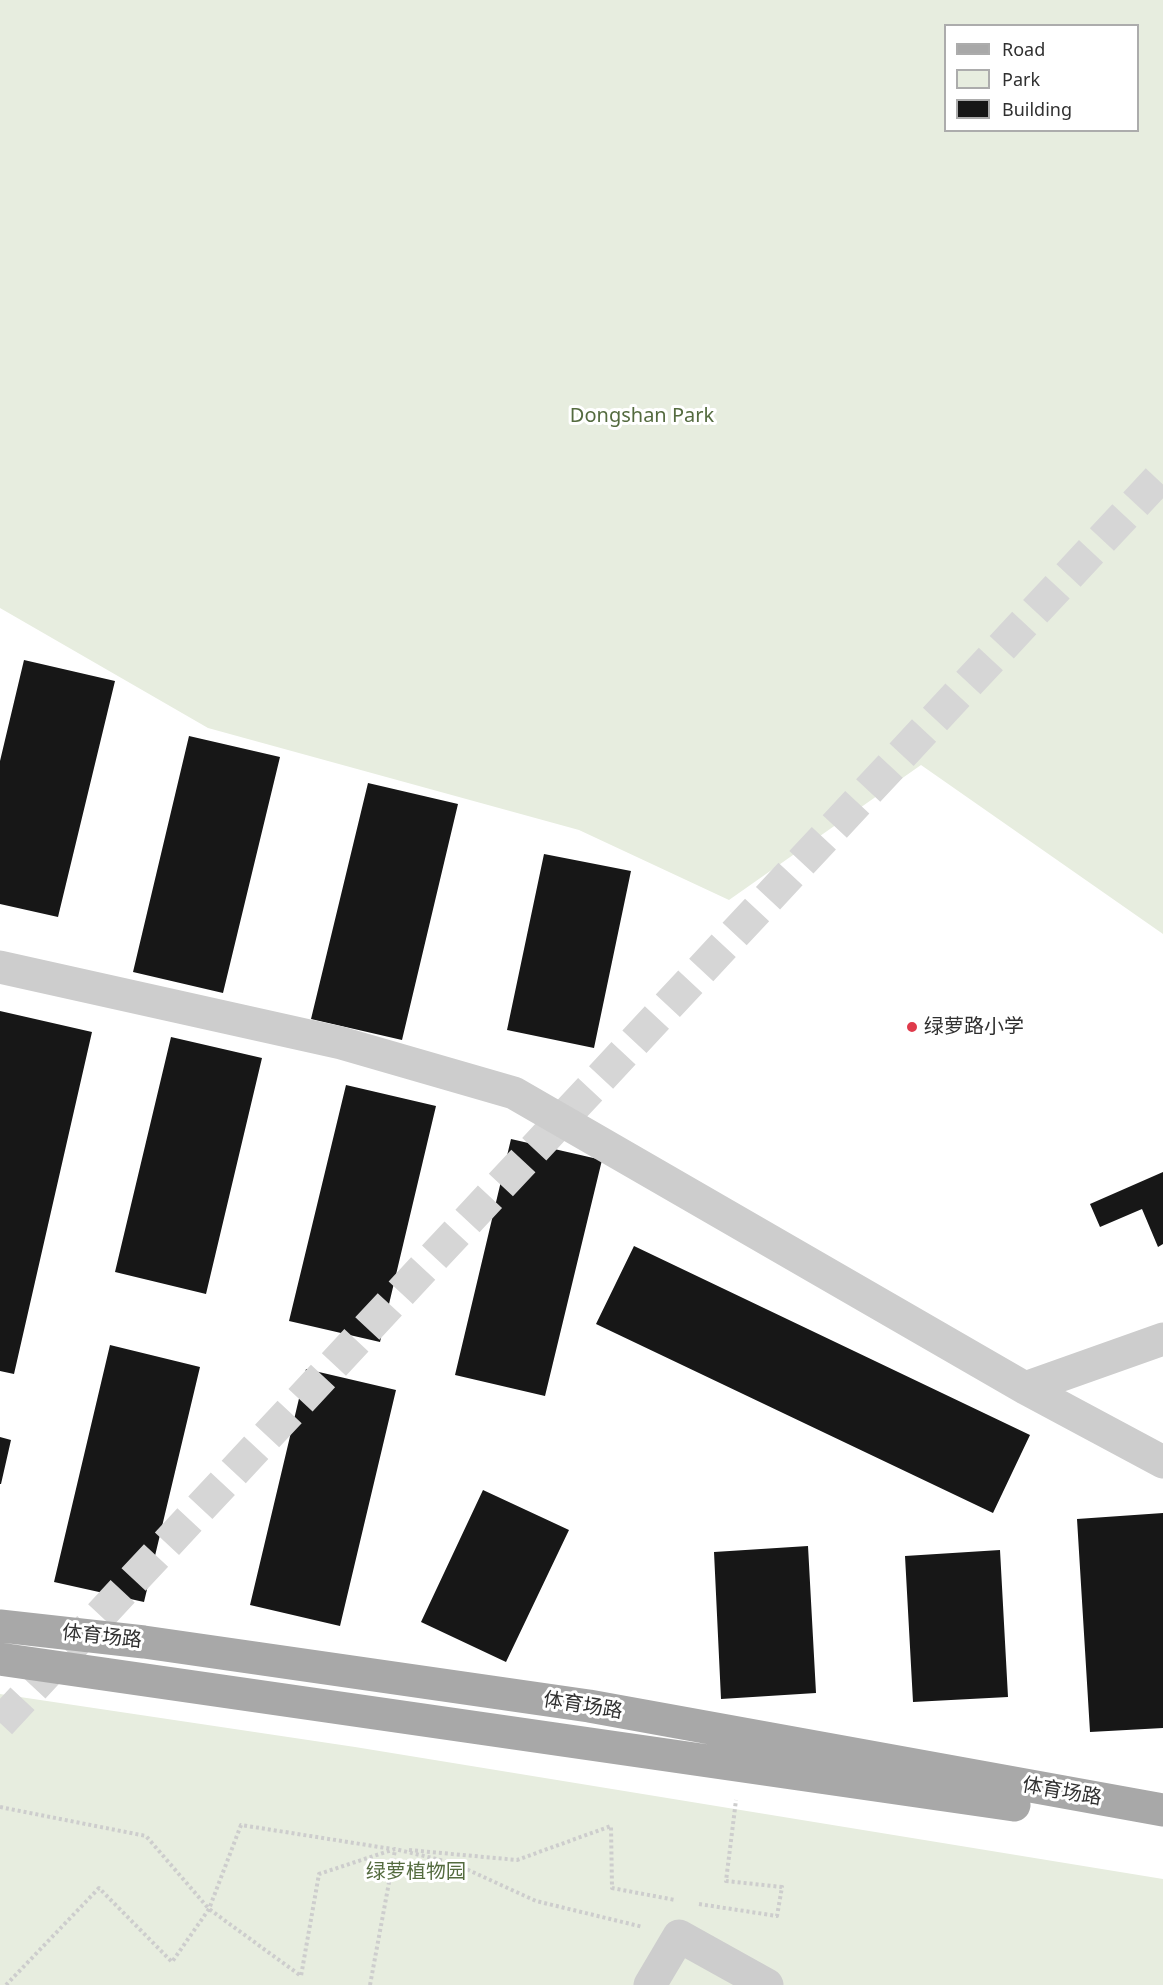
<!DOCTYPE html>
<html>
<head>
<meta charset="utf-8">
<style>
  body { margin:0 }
  #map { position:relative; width:1163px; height:1985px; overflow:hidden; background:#fff; font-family:"Noto Sans",sans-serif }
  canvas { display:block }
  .legend { position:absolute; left:944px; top:24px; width:195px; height:108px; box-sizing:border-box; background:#fff; border:2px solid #acacac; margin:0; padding:8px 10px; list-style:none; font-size:18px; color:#303030 }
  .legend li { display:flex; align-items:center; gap:12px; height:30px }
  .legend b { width:30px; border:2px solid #acacac }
</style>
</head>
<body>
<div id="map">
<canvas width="1163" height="1985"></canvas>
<ul class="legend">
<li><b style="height:8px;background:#a8a8a8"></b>Road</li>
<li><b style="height:16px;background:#e7eddf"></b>Park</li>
<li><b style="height:16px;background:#171717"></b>Building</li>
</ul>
</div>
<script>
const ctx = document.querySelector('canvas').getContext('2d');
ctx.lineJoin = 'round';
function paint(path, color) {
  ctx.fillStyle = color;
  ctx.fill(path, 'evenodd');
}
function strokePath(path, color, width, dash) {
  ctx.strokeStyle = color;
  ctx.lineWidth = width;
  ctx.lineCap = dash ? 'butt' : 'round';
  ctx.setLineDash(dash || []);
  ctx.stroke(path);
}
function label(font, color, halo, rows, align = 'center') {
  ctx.font = font + ' "Noto Sans","Noto Sans SC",sans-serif';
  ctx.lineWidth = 6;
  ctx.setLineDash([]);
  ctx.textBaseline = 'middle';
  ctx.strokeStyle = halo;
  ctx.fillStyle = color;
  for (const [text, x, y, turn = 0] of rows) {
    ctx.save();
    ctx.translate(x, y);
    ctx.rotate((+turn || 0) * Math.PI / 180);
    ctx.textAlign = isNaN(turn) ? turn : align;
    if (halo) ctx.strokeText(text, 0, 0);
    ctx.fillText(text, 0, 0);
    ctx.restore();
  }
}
const green = new Path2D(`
  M0 0H1163V934L921 765 729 900 579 830 208 728 0 608ZM946 26H1138V130H946Z
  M0 1694 355 1747 1163 1879V1985H0Z`);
const building = new Path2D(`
  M24 660 115 681 58 917 0 904V761Z
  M189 736 280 757 223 993 133 972Z
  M368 783 458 804 402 1040 311 1019Z
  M544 854 631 871 594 1048 507 1030Z
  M0 1011 92 1032 14 1374 0 1371Z
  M171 1037 262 1058 206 1294 115 1272Z
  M346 1085 436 1106 380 1342 289 1321Z
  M511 1139 602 1160 545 1396 455 1375Z
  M1163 1172V1244L1158 1247 1142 1209 1100 1227 1090 1204Z
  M634 1246 1030 1435 993 1513 596 1324Z
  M110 1345 200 1367 144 1602 54 1582Z
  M306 1369 396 1390 340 1626 250 1605Z
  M0 1437 11 1440 1 1484H0Z
  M483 1490 569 1530 506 1662 421 1622Z
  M1163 1513V1728L1090 1732 1077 1519Z
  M808 1546 816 1693 721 1699 714 1552Z
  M1000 1550 1008 1697 913 1702 905 1556Z`);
const majorTunnel = new Path2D(`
  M0 1723 1163 474`);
const path = new Path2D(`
  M0 1807 146 1836 209 1909 301 1976 319 1874 395 1849 453 1863 536 1901 643 1927
  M409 1850 517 1860 611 1826 612 1888 675 1900
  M699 1904 777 1916 782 1887 726 1881 736 1800
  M6 1985 99 1888 172 1962 209 1909 241 1825 392 1849
  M370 1985 395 1850`);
const minor = new Path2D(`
  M0 967 341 1043 514 1093 1025 1388 1163 1462
  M1025 1388 1163 1339
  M650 1985 679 1936 767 1985`);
const major = new Path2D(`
  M0 1626 144 1642 589 1706 1163 1810
  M0 1659 1014 1805`);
const markers = [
  [912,1027,6,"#df3a4b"]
];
const parkNames = [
  ["Dongshan Park",642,416],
  ["绿萝植物园",416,1872]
];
const poiNames = [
  ["绿萝路小学",924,1027]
];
const streetNames = [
  ["体育场路",102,1637,6],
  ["体育场路",583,1706,9],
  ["体育场路",1062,1792,10]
];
paint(green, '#e7eddf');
paint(building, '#171717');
strokePath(majorTunnel, '#d6d6d6', 33, [33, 16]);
strokePath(path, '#cdcdcd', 4, [3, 3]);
strokePath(minor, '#cdcdcd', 33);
strokePath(major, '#a8a8a8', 33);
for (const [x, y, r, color] of markers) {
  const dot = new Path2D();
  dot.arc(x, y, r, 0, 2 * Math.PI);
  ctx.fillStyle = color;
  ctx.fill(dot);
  strokePath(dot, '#fff', 2);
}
label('20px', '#546b3f', '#fff', parkNames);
label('20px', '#303030', '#fff', poiNames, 'left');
label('20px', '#303030', '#fff', streetNames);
</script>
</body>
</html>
